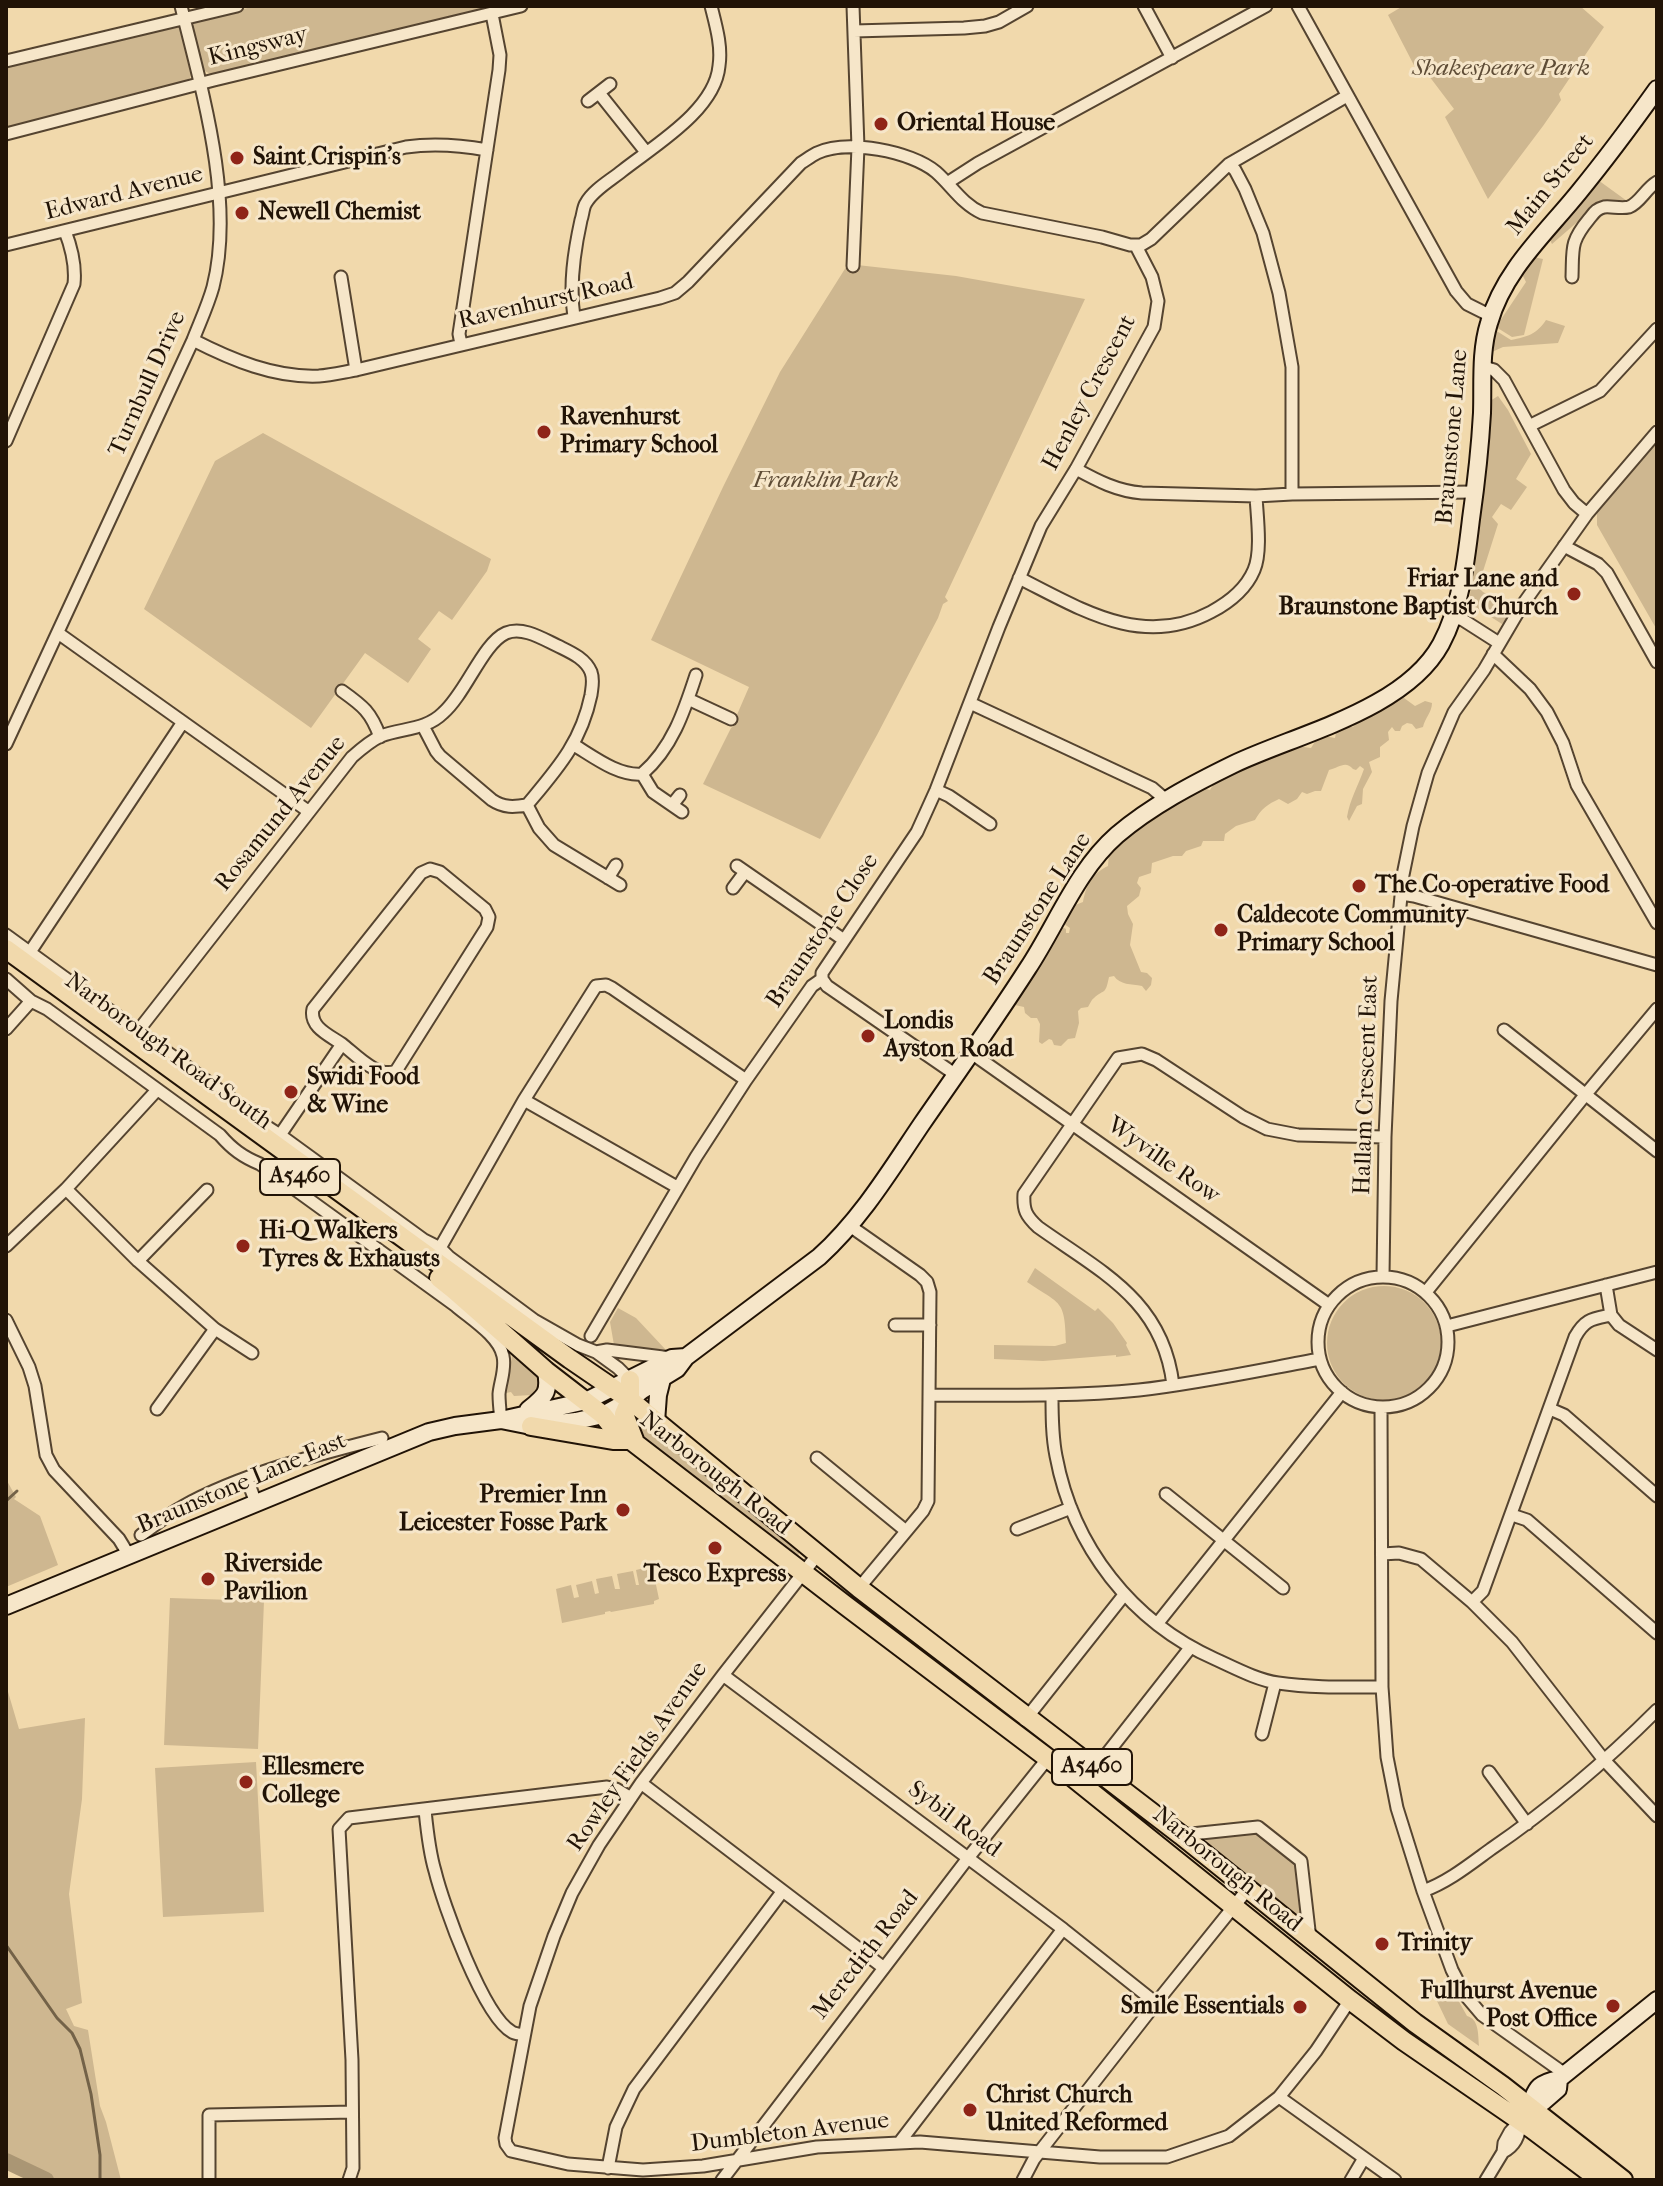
<!DOCTYPE html>
<html>
<head>
<meta charset="utf-8">
<style>
  body { margin:0 }
  #map { position:relative; width:1663px; height:2186px; overflow:hidden; background:#f1d9ac; font-family:"IM FELL French Canon",serif }
  canvas { display:block }
  .frame { position:absolute; inset:0; border:8px solid #211306; pointer-events:none }
</style>
</head>
<body>
<div id="map">
<canvas width="1663" height="2186"></canvas>
<div class="frame"></div>
</div>
<script>
const ctx = document.querySelector('canvas').getContext('2d');
ctx.lineJoin = 'round';
function paint(path, color) {
  ctx.fillStyle = color;
  ctx.fill(path, 'evenodd');
}
function strokePath(path, color, width, dash) {
  ctx.strokeStyle = color;
  ctx.lineWidth = width;
  ctx.lineCap = dash ? 'butt' : 'round';
  ctx.setLineDash(dash || []);
  ctx.stroke(path);
}
function label(font, color, halo, rows, align = 'center') {
  ctx.font = font + ' "IM FELL French Canon",serif';
  ctx.lineWidth = 6;
  ctx.setLineDash([]);
  ctx.textBaseline = 'middle';
  ctx.strokeStyle = halo;
  ctx.fillStyle = color;
  for (const [text, x, y, turn = 0] of rows) {
    ctx.save();
    ctx.translate(x, y);
    ctx.rotate((+turn || 0) * Math.PI / 180);
    ctx.textAlign = isNaN(turn) ? turn : align;
    if (halo) ctx.strokeText(text, 0, 0);
    ctx.fillText(text, 0, 0);
    ctx.restore();
  }
}
const green = new Path2D(`
  M255 6H502L214 76 203 70 192 28 194 22Z
  M1403 6H1580L1604 27 1559 94 1561 100 1543 126 1488 199 1445 117 1454 109 1426 72 1419 75 1388 15Z
  M175 25 181 28 192 71 190 78 187 81 6 128V65Z
  M1598 180 1627 201H1605L1597 205 1552 244 1550 240Z
  M1533 257 1543 259 1524 335 1512 337 1496 327 1526 282 1521 272Z
  M848 264 956 276 1085 299 945 597 948 601 943 604 938 618 877 735 820 839 703 784 731 728 737 723 736 717 749 687 651 640 723 487 780 372Z
  M1546 320 1565 326 1558 343 1503 347 1492 352 1495 330 1511 340C1527 337 1537 334 1546 320Z
  M1498 396 1508 410 1531 454 1516 479 1527 487 1511 510 1501 504 1492 517 1498 524 1478 587 1483 592 1516 609 1502 624 1469 603 1488 448 1490 401Z
  M263 433 491 559 487 571 452 620 439 611 418 639 431 649 408 683 365 653 311 728 144 609 215 461Z
  M1657 442V630L1597 525V512L1625 477Z
  M1392 698H1404L1415 706 1425 701 1432 703C1432 712 1425 718 1423 727L1416 729 1412 724 1407 723 1402 726 1400 731H1395L1392 727 1388 732 1389 740 1380 747V757L1369 762 1372 772 1363 789 1362 804 1357 806 1349 821 1347 817C1350 799 1358 786 1364 769L1360 766 1356 770 1353 769C1345 760 1339 768 1329 770L1321 791H1315L1307 794 1302 792 1297 799 1288 804 1279 799C1268 804 1261 809 1255 820L1236 826 1225 834 1224 841H1203L1201 846 1186 851 1182 856H1173L1152 863 1151 873 1139 877 1137 883 1141 888 1139 896 1127 906 1128 914 1133 924 1130 945 1141 972 1147 973 1152 978 1151 985 1146 991 1142 986C1131 984 1120 985 1114 976L1109 977C1105 996 1105 988 1094 998 1091 1000 1090 1004 1088 1007L1081 1008 1078 1011 1079 1023 1075 1038 1068 1039 1061 1046 1054 1045 1052 1040 1049 1039 1042 1044 1039 1042 1040 1024 1037 1018H1031L1025 1013 1024 1007 1015 1005 1013 1002 1059 930 1062 927 1066 929V933H1069L1070 928 1064 924 1063 919 1070 907 1083 902C1086 886 1091 874 1108 866L1109 853 1135 829 1145 826 1162 811 1202 788 1210 790 1216 780 1296 746 1311 748 1318 737 1324 736 1335 738 1337 727H1353L1367 712 1373 709 1380 712 1384 709 1385 703Z
  M1035 1268 1095 1311 1098 1308 1113 1323 1127 1343 1126 1345 1131 1355 1116 1357V1355L1043 1361 994 1359V1345L1055 1346 1066 1343C1065 1299 1061 1305 1027 1282Z
  M1327 1343a57 57 0 1 1 114 0a57 57 0 1 1-114 0Z
  M618 1308 636 1318 666 1350 614 1345 610 1322Z
  M507 1347 538 1376V1385L532 1395 514 1396 511 1392 506 1393 512 1355Z
  M644 1425 799 1553 798 1557H796L640 1434Z
  M6 1479 16 1497 14 1499 40 1516 58 1565 6 1587Z
  M652 1566 659 1599 654 1601V1604L611 1612 610 1611 605 1612V1614L562 1623 556 1589 571 1585 574 1598 579 1597 576 1585 592 1581 595 1594 599 1593 596 1579 612 1576 615 1589H620L617 1574 633 1571 636 1585H639L636 1570Z
  M833 1585H842L927 1653 1008 1712V1717H1006Z
  M170 1598 264 1601 258 1749 164 1745Z
  M6 1685 19 1729 85 1718 82 1799 69 1894 82 2003 66 2009 74 2026 88 2030 100 2106 106 2122 121 2180H52L6 2158Z
  M256 1762 264 1912 163 1917 155 1768Z
  M1256 1833 1298 1865 1304 1916 1298 1919 1205 1845 1206 1837Z
  M1448 1982 1467 2016C1479 2019 1478 2034 1479 2046L1448 2024 1437 2001 1439 1993Z`);
const stream = new Path2D(`
  M6 1501 17 1491
  M6 1945 57 2018 72 2033 80 2049 91 2094 100 2155V2180`);
const river = new Path2D(`
  M6 2161 46 2180`);
const street = new Path2D(`
  M1144 6 1172 58
  M1298 6 1456 291 1467 304 1491 316
  M854 31 964 28 985 26 999 22 1027 6
  M6 61 237 6
  M599 93 646 152
  M588 101 610 84
  M6 134 214 80 521 6
  M1229 164 1235 170 1245 189 1263 233 1279 293 1292 367V494
  M947 183 978 163 1266 6
  M6 245 406 147C435 143 459 145 487 150
  M853 266 858 147 853 6
  M341 277 356 370
  M1572 277C1573 248 1570 242 1589 219 1594 213 1596 209 1604 207 1611 206 1621 209 1629 207 1640 203 1646 188 1657 182
  M574 317C569 285 574 252 581 220 583 215 583 207 586 203 593 190 611 180 622 171 655 145 715 110 719 66 722 46 716 26 711 6
  M193 340C232 360 275 378 319 376 331 375 344 372 356 370L660 298 675 293 688 282 801 163C806 160 811 156 817 153 847 139 911 151 936 172 952 186 962 204 982 213L1102 237 1130 245H1141L1151 239 1229 164 1347 96
  M461 344 459 334 499 70 500 55 492 14
  M1484 367 1494 370 1504 380 1564 490 1574 503 1587 514
  M1529 426 1600 391 1657 329
  M6 441 74 284C76 265 72 249 65 231
  M1076 469C1098 481 1117 491 1142 493L1256 496 1292 494 1475 492
  M1564 546 1598 564 1607 573 1657 662
  M1019 578C1081 609 1142 649 1211 612 1228 603 1246 589 1254 570 1262 552 1257 516 1256 496
  M1453 617 1463 620 1499 643
  M58 633 308 811
  M1493 654 1530 689 1547 712 1563 743 1577 785 1657 923
  M342 691C363 706 371 712 380 737
  M688 699 731 719
  M970 703 1152 788 1166 800
  M423 726 436 751 440 756 492 800C504 808 514 807 527 805L539 828 554 845 620 885
  M6 744 193 340C200 322 208 305 213 287 235 201 202 91 181 6
  M574 745C594 757 618 776 642 774 672 748 684 712 696 675
  M642 774 653 792 682 812
  M936 790 949 796 990 824
  M672 805 680 795
  M737 866 844 940
  M608 878 616 865
  M733 888 745 872
  M1401 894 1414 896 1657 965
  M6 935 233 1100 249 1115 280 1135 424 1240 440 1248 449 1257 534 1320 578 1345 596 1352 618 1368 632 1382
  M30 952 183 722
  M6 979 31 1001 47 1009 220 1135C232 1149 243 1157 260 1164L456 1306C471 1319 499 1336 503 1356 506 1369 500 1382 499 1394 499 1403 500 1411 501 1420
  M822 979 827 986 956 1075
  M6 1029 31 1001
  M1504 1030 1657 1151
  M138 1031 352 757C361 749 370 741 381 736 403 728 426 730 443 713 466 693 483 643 506 633 523 626 543 639 558 646 570 652 585 658 591 672 594 680 592 687 591 695 581 743 557 769 527 805
  M970 1052 1329 1305
  M524 1100 677 1187
  M280 1135 342 1044C356 1055 378 1079 396 1071L487 927 489 917 485 909 440 872 430 869 421 873 313 1009C309 1027 329 1035 342 1044
  M66 1189 138 1261 215 1329 252 1353
  M850 1226 920 1275 927 1282 930 1292 928 1501 923 1511 859 1588
  M6 1246 66 1189 157 1090
  M440 1248 524 1100 596 986 606 985 612 988 746 1080
  M138 1261 207 1190
  M1383 1276 1385 1137 1391 1001 1403 875 1413 826 1428 773 1454 712 1484 670 1521 607 1587 514 1657 432
  M1318 1342a65 65 0 1 1 130 0a65 65 0 1 1-130 0Z
  M1606 1285 1611 1315 1619 1325 1657 1350
  M1426 1292 1586 1094 1657 1009
  M6 1320 29 1367 35 1386 46 1455 54 1470 119 1539 130 1557
  M895 1325H930
  M1447 1326 1657 1272
  M591 1336 696 1157 746 1080 812 986 822 979V973L917 832 936 790 999 627 1041 526 1076 469 1154 327 1158 301 1152 277 1136 246
  M596 1352 607 1350 671 1358
  M1173 1385C1163 1300 1101 1272 1038 1227 1026 1216 1023 1210 1024 1194L1118 1058 1142 1054 1156 1060 1243 1117 1267 1129 1298 1135 1385 1137
  M930 1395C1000 1395 1070 1397 1139 1390 1200 1383 1260 1370 1320 1359
  M1052 1395C1052 1416 1052 1436 1056 1456 1073 1547 1132 1622 1215 1659 1235 1668 1257 1680 1278 1683 1312 1688 1347 1687 1382 1687
  M1381 1407 1382 1687 1387 1757 1397 1808 1423 1891 1452 1970 1465 1995 1482 2015 1565 2074
  M157 1409 215 1329
  M1550 1409 1564 1415 1657 1496
  M817 1458 906 1531
  M247 1479 256 1503
  M1166 1494 1283 1588
  M1512 1515 1527 1520 1657 1633
  M1017 1529 1071 1508
  M141 1535C154 1526 167 1515 182 1507 238 1475 319 1454 382 1438
  M818 1554 723 1675 641 1783 599 1845 572 1893 554 1936 530 2006 505 2138 506 2144 511 2151 568 2164 643 2170 703 2166 817 2147 920 2142 1100 2157H1167L1229 2136 1279 2097 1316 2051 1350 2000
  M1382 1554 1399 1553 1421 1559 1472 1602 1512 1642 1604 1760 1657 1816
  M1472 1602 1483 1591 1575 1337C1585 1319 1592 1319 1611 1315
  M1157 1624 1342 1392
  M723 1675 1063 1929 1156 2003
  M1025 1720 1124 1595
  M1262 1734 1275 1683
  M1095 1769 1190 1648
  M1489 1772 1527 1824
  M641 1783 884 1968
  M425 1810C427 1830 429 1851 435 1871 443 1904 483 2016 512 2032 515 2034 521 2034 524 2035
  M1182 1835 1258 1827 1301 1861 1310 1939
  M1423 1891C1448 1882 1469 1865 1491 1849 1551 1808 1606 1761 1657 1710
  M1279 2097 1395 2180
  M899 2143 1063 1929
  M1503 2152C1515 2146 1520 2135 1520 2121
  M608 2168 616 2127 634 2089 782 1892
  M209 2180V2115L352 2112
  M349 2180 353 2168 352 2060 339 1829 349 1818 607 1787 616 1789 631 1798
  M722 2180 968 1858 1048 1758
  M1023 2180 1034 2159 1156 2003 1247 1890
  M1351 2180 1364 2158
  M1486 2180 1503 2152 1504 2143 1510 2132 1520 2121`);
const secondary = new Path2D(`
  M528 1410C545 1396 550 1393 546 1371
  M501 1420 531 1426 576 1421 603 1415 630 1400 641 1391 677 1369 686 1357 819 1257C861 1219 890 1171 921 1125 957 1073 994 1021 1028 968 1057 924 1077 870 1117 835 1151 806 1193 784 1234 764 1297 734 1405 710 1441 644 1461 607 1466 561 1471 519 1476 484 1480 449 1482 413 1483 383 1480 352 1489 323 1504 270 1546 233 1579 192 1606 159 1632 124 1657 89
  M656 1422 658 1395 662 1379
  M6 1606 429 1432 455 1426 501 1420 586 1401 672 1358 686 1357
  M1530 2107 1543 2102 1558 2089 1559 2079
  M1523 2116C1539 2096 1528 2085 1559 2079L1657 2000`);
const primary = new Path2D(`
  M6 949 570 1359 630 1400 859 1588 1181 1835 1415 2023 1503 2086 1623 2180
  M439 1278 454 1290 546 1371 603 1415 610 1424 845 1605 1070 1775 1350 2000 1404 2041 1532 2129 1600 2180
  M630 1380V1400L624 1414 634 1440
  M531 1426 613 1440H631`);
const markers = [
  [881,124,8,"#8f2418"],
  [237,158,8,"#8f2418"],
  [242,213,8,"#8f2418"],
  [544,432,8,"#8f2418"],
  [1574,594,8,"#8f2418"],
  [1359,886,8,"#8f2418"],
  [1221,930,8,"#8f2418"],
  [868,1036,8,"#8f2418"],
  [291,1092,8,"#8f2418"],
  [243,1246,8,"#8f2418"],
  [623,1510,8,"#8f2418"],
  [715,1548,8,"#8f2418"],
  [208,1579,8,"#8f2418"],
  [246,1782,8,"#8f2418"],
  [1382,1944,8,"#8f2418"],
  [1613,2006,8,"#8f2418"],
  [1300,2007,8,"#8f2418"],
  [970,2110,8,"#8f2418"]
];
const shields = [
  [300,1177,80],
  [1092,1767,80]
];
const shieldNames = [
  ["A5460",300,1177],
  ["A5460",1092,1767]
];
const streetNames = [
  ["Kingsway",258,47,-14],
  ["Main Street",1551,185,-51],
  ["Edward Avenue",124,194,-14],
  ["Ravenhurst Road",546,302,-13],
  ["Turnbull Drive",148,384,-66],
  ["Henley Crescent",1090,393,-62],
  ["Braunstone Lane",1453,437,-85],
  ["Rosamund Avenue",281,814,-51],
  ["Braunstone Lane",1038,909,-57],
  ["Braunstone Close",823,931,-56],
  ["Narborough Road South",168,1052,36],
  ["Hallam Crescent East",1367,1085,-88],
  ["Wyville Row",1163,1161,35],
  ["Narborough Road",715,1474,38],
  ["Braunstone Lane East",242,1484,-23],
  ["Rowley Fields Avenue",638,1757,-55],
  ["Sybil Road",954,1820,37],
  ["Narborough Road",1227,1870,39],
  ["Meredith Road",866,1955,-52],
  ["Dumbleton Avenue",790,2133,-7]
];
const parkNames = [
  ["Shakespeare Park",1501,69],
  ["Franklin Park",826,481]
];
const poiNames = [
  ["Oriental House",897,124],
  ["Saint Crispin's",253,158],
  ["Newell Chemist",258,213],
  ["Ravenhurst",560,418],
  ["Primary School",560,446],
  ["Friar Lane and",1558,580,"right"],
  ["Braunstone Baptist Church",1558,608,"right"],
  ["The Co-operative Food",1375,886],
  ["Caldecote Community",1237,916],
  ["Primary School",1237,944],
  ["Londis",884,1022],
  ["Ayston Road",884,1050],
  ["Swidi Food",307,1078],
  ["& Wine",307,1106],
  ["Hi-Q Walkers",259,1232],
  ["Tyres & Exhausts",259,1260],
  ["Premier Inn",607,1496,"right"],
  ["Leicester Fosse Park",607,1524,"right"],
  ["Riverside",224,1565],
  ["Pavilion",224,1593],
  ["Tesco Express",715,1575,"center"],
  ["Ellesmere",262,1768],
  ["College",262,1796],
  ["Trinity",1398,1944],
  ["Fullhurst Avenue",1597,1992,"right"],
  ["Post Office",1597,2020,"right"],
  ["Smile Essentials",1284,2007,"right"],
  ["Christ Church",986,2096],
  ["United Reformed",986,2124]
];
paint(green, '#ceb790');
strokePath(stream, '#736248', 3);
strokePath(river, '#aa9674', 16);
strokePath(street, '#554430', 15);
strokePath(secondary, '#211306', 20);
strokePath(primary, '#211306', 22);
strokePath(street, '#f6e6c9', 11);
strokePath(secondary, '#f6e6c9', 16);
strokePath(primary, '#f1d9ac', 18);
for (const [x, y, r, color] of markers) {
  const dot = new Path2D();
  dot.arc(x, y, r, 0, 2 * Math.PI);
  ctx.fillStyle = color;
  ctx.fill(dot);
  strokePath(dot, '#f6e6c9', 3);
}
for (const [x, y, w] of shields) {
  const box = new Path2D();
  box.roundRect(x - w / 2, y - 18, w, 36, 6);
  ctx.fillStyle = '#f6e6c9';
  ctx.fill(box);
  strokePath(box, '#211306', 2);
}
label('bold 22px', '#211306', null, shieldNames);
label('24px', '#211306', '#f6e6c9', streetNames);
label('italic 24px', '#5e4c36', '#f6e6c9', parkNames);
label('bold 24px', '#211306', '#f6e6c9', poiNames, 'left');
</script>
</body>
</html>
